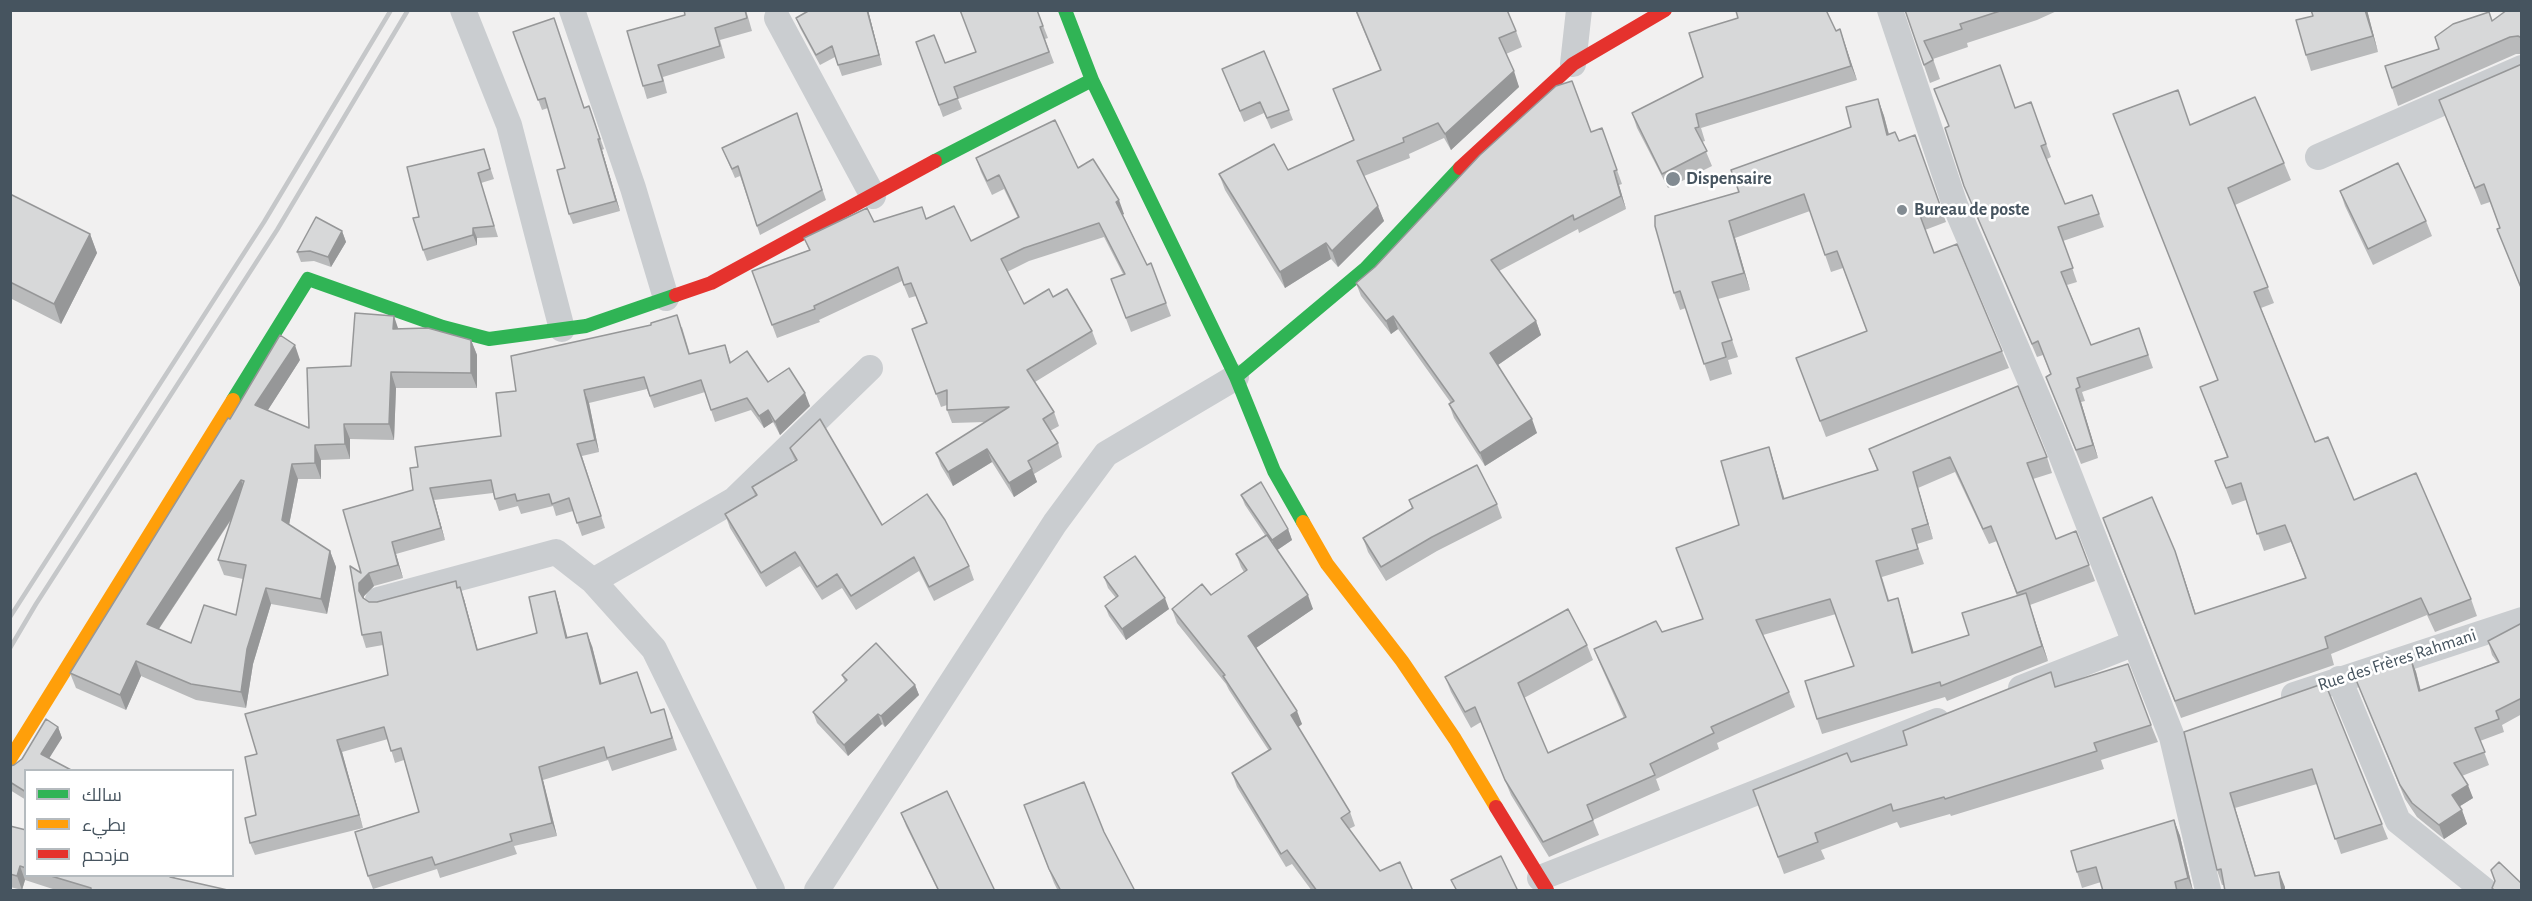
<!DOCTYPE html>
<html>
<head>
<meta charset="utf-8">
<style>
  body { margin:0 }
  #map { position:relative; width:2532px; height:901px; overflow:hidden; background:#f1f0f0; font-family:"Alegreya Sans",Cairo,sans-serif }
  canvas { display:block }
  .frame { position:absolute; inset:0; border:12px solid #46545f; pointer-events:none }
  .legend { position:absolute; left:24px; top:769px; width:210px; height:108px; box-sizing:border-box; background:#fff; border:2px solid #b5bbbf; margin:0; padding:8px 10px; list-style:none; font-size:18px; color:#46545f }
  .legend li { display:flex; align-items:center; gap:12px; height:30px }
  .legend b { width:30px; border:2px solid #b5bbbf }
</style>
</head>
<body>
<div id="map">
<canvas width="2532" height="901"></canvas>
<div class="frame"></div>
<ul class="legend">
<li><b style="height:8px;background:#30b455"></b>سالك</li>
<li><b style="height:8px;background:#ff9f0a"></b>بطيء</li>
<li><b style="height:8px;background:#e5322d"></b>مزدحم</li>
</ul>
</div>
<script>
const ctx = document.querySelector('canvas').getContext('2d');
ctx.lineJoin = 'round';
function strokePath(path, color, width, dash) {
  ctx.strokeStyle = color;
  ctx.lineWidth = width;
  ctx.lineCap = dash ? 'butt' : 'round';
  ctx.setLineDash(dash || []);
  ctx.stroke(path);
}
function paint(path, color) {
  ctx.fillStyle = color;
  ctx.fill(path, 'evenodd');
}
function label(font, color, halo, rows, align = 'center') {
  ctx.font = font + ' "Alegreya Sans",sans-serif';
  ctx.lineWidth = 5;
  ctx.setLineDash([]);
  ctx.textBaseline = 'middle';
  ctx.strokeStyle = halo;
  ctx.fillStyle = color;
  for (const [text, x, y, turn = 0] of rows) {
    ctx.save();
    ctx.translate(x, y);
    ctx.rotate((+turn || 0) * Math.PI / 180);
    ctx.textAlign = isNaN(turn) ? turn : align;
    if (halo) ctx.strokeText(text, 0, 0);
    ctx.fillText(text, 0, 0);
    ctx.restore();
  }
}
const street = new Path2D(`
  M463 10 509 125 562 329
  M572 10 633 188 666 298
  M1890 10 1955 205 2052 431 2172 737 2208 890
  M777 18 873 196
  M1573 64 1579 10
  M2318 157 2522 68
  M593 581 734 500 870 368
  M378 600 556 552 593 581 654 649 772 890
  M2339 679 2398 821 2484 890
  M2021 688 2135 643
  M2294 695 2522 620
  M1540 878 1937 721
  M817 890 1055 523 1106 454 1236 377`);
const fast = new Path2D(`
  M1065 10 1092 80 1236 377 1274 471 1303 522
  M935 161 1092 80
  M1236 377 1366 268 1460 168
  M233 400 308 279 443 327 489 339 586 326 676 295`);
const slow = new Path2D(`
  M1303 522 1327 564 1402 661 1455 739 1496 807
  M10 759 233 400`);
const jam = new Path2D(`
  M1460 168 1573 64 1665 10
  M676 295 711 283 935 161
  M1496 807 1547 890`);
const rail = new Path2D(`
  M10 617 264 222 391 10
  M10 648 36 604 277 230 408 10`);
const wall = new Path2D(`
  M746 10 752 31 720 40 725 58 663 77 667 93 647 99 627 31Z
  M810 10H868L882 65 842 76 835 57 820 65 800 28 796 18Z
  M1037 10 1048 38 1045 39 1054 63 958 99 962 109 943 117 916 42 945 63 976 52Z
  M1355 10 1516 31 1522 47 1506 54 1519 87 1451 150 1444 138 1409 154 1410 158 1364 176 1384 221 1338 267 1331 259 1285 288 1225 190 1219 174 1288 170 1353 140 1333 89 1380 70Z
  M1905 10H2059L2037 20 1967 43 1968 47 1933 59 1940 79 1930 83Z
  M2311 10H2367L2378 52 2311 71 2306 55 2313 16Z
  M2522 10V54H2516L2398 106 2392 88 2439 49 2492 21Z
  M1840 29 1857 80 1701 128 1705 141 1702 142 1712 166 1668 188 1637 128 1632 113Z
  M513 32 593 117 604 149 602 150 620 211 573 224 569 214 565 168 548 108 542 110Z
  M2522 64V291L2497 229 2500 228 2490 202 2481 205 2439 100Z
  M1222 69 1289 110 1293 120 1271 129 1264 113 1244 122Z
  M1878 99 1884 116 1889 134 1899 141 1915 135 1946 222 1925 230 1934 253 2002 351 2009 368 1826 437 1796 358 1867 332 1843 268 1831 272 1810 211 1735 238 1750 290 1718 299 1738 357 1728 360 1732 374 1710 381 1686 308 1680 310 1674 293 1739 192 1851 127Z
  M2031 102 2051 157 2047 159 2065 204 2092 195 2104 227 2063 241 2077 282 2067 285 2091 345 2139 328 2153 368 2082 392 2085 401 2081 402 2098 458 2081 464 2046 377 2051 375 2043 355 2037 357 1964 186 2015 108Z
  M797 113 826 200 760 235 740 176 735 178 722 148Z
  M2113 114 2190 125 2284 163 2291 180 2235 205 2274 303 2261 308 2315 442 2354 500 2471 599 2477 616 2435 632 2427 615 2331 654 2334 665 2181 718 2109 535 2175 551 2196 614 2305 578 2291 542 2264 551 2246 500 2232 505 2215 461 2227 457 2200 387 2218 380Z
  M1602 128 1622 184 1619 185 1626 209 1579 233 1578 229 1499 271 1536 321 1541 335 1498 365 1537 433 1485 466 1454 418 1449 404 1451 403 1398 329 1391 334 1361 296 1356 283 1591 132Z
  M484 149 494 179 481 183 498 237 477 238V245L427 261 423 250 419 217Z
  M976 158 1078 168 1124 214 1123 215 1147 265 1151 263 1171 316 1131 332 1111 279 1123 274 1104 237 1029 261 1007 272 1024 304 1053 297 1092 331 1097 344 1035 382 1054 412 1059 426 1050 431 1058 443 1062 457 1034 474 1037 482 1014 497 992 462 953 486 941 466 936 453 986 422 952 423 947 410V405L941 407 912 329 926 323 916 296 909 298 902 281 819 320 820 322 777 338 752 271 809 250 804 238 874 222 971 241 1018 218 1004 189 992 195 981 172Z
  M2340 191 2426 221 2432 236 2373 265 2345 206Z
  M10 194 90 234 97 253 61 324 10 298Z
  M342 231 346 242 331 267 314 261 301 262 297 252Z
  M682 327 690 354 725 345 731 362 810 406 780 435 773 422 764 428 751 410 715 422 705 392 654 408 647 389 589 403 599 452 582 456 605 528 582 536 573 511 556 516 553 506 521 514 518 506 499 511 493 493 434 500 445 540 396 554 403 578 374 586 364 596V598L369 602H377L458 587 464 599 478 650 537 633 555 591 559 604 567 638 592 646 601 683 651 713 668 722 677 750 612 771 608 760 543 780 557 836 514 846 517 854 440 878 437 869 373 889 368 876 419 812 404 760 395 763 388 739 342 752 363 828 255 855 250 843 256 815 257 754 388 675 383 645 366 648 362 635 361 573 413 490 418 467 501 436 516 391Z
  M398 329 471 340 477 355V388H396L394 440 350 439V459L321 460V479H298L289 525 330 551 336 567 327 614 271 604 253 664 246 708 196 700 141 676 126 710 76 688 70 673 230 419 300 360 267 411 309 428 351 366ZM233 517 218 560 224 575 243 579 236 615 191 643 159 629Z
  M1769 447 1774 463 1784 499 1877 470 1869 449 2047 457 2052 473 2033 479 2056 539 2076 531 2095 581 2030 605 2048 661 1947 701 1945 697 1822 734 1817 719 1854 666 1836 614 1763 635 1789 692 1795 707 1717 743 1719 749 1656 779 1660 790 1593 820 1599 835 1549 857 1511 795 1481 722 1471 728 1451 692 1445 677 1587 645 1593 660 1524 698 1548 753 1624 718 1600 664 1594 649 1662 632 1703 619ZM1955 472 1989 544 1997 541 2017 596 1969 635 1913 653 1903 614 1889 600 1882 577 1924 564 1917 544 1933 539 1918 488Z
  M790 448 882 525 969 566 974 580 934 601 919 571 856 610 842 588 822 600 800 566 766 587 730 528 725 514 755 496 752 487 795 462Z
  M1241 495 1288 529 1292 540 1277 550 1313 609 1256 648 1302 724 1298 727 1350 812 1355 826 1349 829 1380 871 1413 891H1312L1292 864 1286 867 1237 787 1232 773 1269 751 1229 690 1226 684 1177 623 1172 609 1211 595 1244 572 1241 567 1236 554 1265 535 1245 505Z
  M1409 500 1497 504 1502 518 1437 551 1386 581 1368 552 1363 538 1412 509Z
  M1104 577 1169 609 1126 640 1109 616 1105 606 1116 598 1108 588Z
  M2522 623V714L2502 725 2504 732 2480 741 2489 765 2462 776 2473 798 2460 806 2467 824 2444 839 2417 817 2405 799 2354 675 2411 659 2416 672 2421 691 2497 662 2492 655 2488 641Z
  M842 675 915 685 919 695 885 727 882 724 848 756 817 723 813 712 845 682Z
  M2325 683 2388 839 2341 854 2317 784 2235 808 2256 876 2285 887V891H2225L2224 885H2222L2217 870 2184 732Z
  M2056 687 2151 725 2158 742 2101 760 2104 769 1951 816 1950 814 1900 828 1897 822 1821 850 1825 859 1784 874 1753 790 1907 745Z
  M58 727 62 738 26 771V800L10 790V766L14 765Z
  M1024 805 1104 832 1135 891H1058L1054 883Z
  M901 813 995 891H938L906 826Z
  M2174 820 2180 836 2193 891H2103L2101 882 2082 888 2077 872Z
  M10 826 26 830V876H174L175 878 232 891H59L25 880 22 890 10 887Z`);
const shadedWall = new Path2D(`
  M867 10H868L882 65 879 55Z
  M2365 10H2367L2378 52 2373 36Z
  M1840 29 1857 80 1851 66Z
  M1514 71 1519 87 1451 150 1445 134Z
  M1878 99 1884 116 1893 151 1887 135Z
  M598 139 602 150 620 211 616 201Z
  M1614 171 1619 185 1626 209 1621 196Z
  M1119 200 1124 214 1121 215 1116 202Z
  M1378 206 1384 221 1338 267 1332 251Z
  M1729 221 1735 238 1750 290 1744 273Z
  M473 228 477 238V245L473 235Z
  M342 231 346 242 331 267 328 257Z
  M90 234 97 253 61 324 54 304Z
  M1326 243 1331 259 1285 288 1280 272Z
  M394 316 399 331 393 329Z
  M1393 316 1398 329 1391 334 1386 321Z
  M1536 321 1541 335 1495 367 1490 353Z
  M471 340 477 355V388L471 373Z
  M295 345 300 360 261 421 255 405Z
  M391 372 396 388 394 440 389 424Z
  M2076 389 2081 402 2098 458 2093 445Z
  M584 390 589 403 599 452 595 440Z
  M805 393 810 406 780 435 775 422Z
  M768 410 773 422 764 428 759 416Z
  M1532 419 1537 433 1485 466 1480 453Z
  M344 424 350 439V459L345 444Z
  M315 445 321 460V479L315 463Z
  M1769 447 1774 463 1789 514 1783 499Z
  M987 449 992 462 953 486 948 472Z
  M292 464 298 479 287 535 282 520Z
  M1032 469 1037 482 1014 497 1009 483Z
  M1913 472 1918 488 1933 539 1928 524Z
  M241 480 247 495 152 639 147 624Z
  M430 488 434 500 445 540 441 528Z
  M1288 529 1292 540 1276 551 1272 540Z
  M392 542 396 554 403 578 398 565Z
  M330 551 336 567 327 614 321 599Z
  M2175 551 2181 568 2201 631 2195 614Z
  M369 573 374 586 364 596 363 603 359 591V583Z
  M460 587 464 599 481 663 477 650Z
  M266 588 271 604 253 664 246 708 241 692 247 649Z
  M555 591 559 604 571 651 566 638Z
  M2026 593 2031 609 2048 661 2042 646Z
  M1308 595 1313 609 1253 650 1248 636Z
  M1165 598 1169 609 1126 640 1122 629Z
  M1898 598 1903 614 1918 668 1912 653Z
  M587 633 592 646 605 696 600 684Z
  M2411 659 2416 672 2424 705 2419 691Z
  M136 661 141 676 126 710 120 695Z
  M915 685 919 695 885 727 881 716Z
  M1297 711 1302 724 1296 729 1291 715Z
  M878 714 882 724 848 756 844 745Z
  M58 727 62 738 45 765 41 754Z
  M337 740 342 752 363 828 359 815Z
  M539 767 543 780 557 836 552 823Z
  M2468 785 2473 798 2457 808 2452 795Z
  M2230 793 2235 808 2260 891 2255 876Z
  M2462 810 2467 824 2444 839 2439 825Z
  M2174 820 2180 836 2193 891 2188 878Z
  M20 866 25 880 22 890 17 876Z
  M2279 872 2285 887V891H2282Z`);
const building = new Path2D(`
  M684 10H745L747 18 715 28 720 46 658 65 663 81 643 86 627 31 685 15Z
  M810 10H867L879 55 838 65 832 46 816 55 796 18Z
  M960 10H1037L1043 26 1040 27 1049 52 954 87 958 98 939 105 916 42 934 35 945 63 976 52Z
  M1356 10H1507L1516 31 1499 38 1514 71 1445 134 1438 123 1403 138 1404 142 1357 161 1378 206 1332 251 1326 243 1280 272 1219 174 1274 144 1288 170 1354 140 1333 89 1381 70Z
  M1739 10H1826L1836 31 1840 29 1851 66 1696 114 1699 127 1695 128 1707 151 1662 174 1632 113 1703 77 1689 33 1738 18 1736 11Z
  M1905 10H2003L1960 24 1962 29 1924 41 1933 60 1924 65Z
  M2311 10H2365L2373 36 2306 55 2296 20 2313 16Z
  M2507 10H2522V38L2518 36 2510 37 2392 88 2385 66 2439 49 2435 37 2453 24 2489 12 2492 21Z
  M554 18 584 108 589 106 600 139H598L616 201 569 214 557 170 565 168 545 98 538 100 513 32Z
  M1264 51 1289 110 1267 118 1260 102 1240 111 1222 69Z
  M2522 64V290L2497 229 2500 228 2484 184 2475 188 2439 100Z
  M2000 65 2015 108 2031 102 2046 144 2041 146 2065 204 2092 195 2099 214 2058 227 2073 268 2061 272 2091 345 2139 328 2148 355 2077 378 2080 387 2076 389 2093 445 2076 450 2046 377 2051 374 2038 341 2032 344 1964 186 1945 128 1949 126 1934 89Z
  M1572 81 1591 132 1602 128 1617 170 1614 171 1621 196 1574 220 1573 215 1491 260 1536 321 1490 353 1532 419 1480 453 1449 404 1454 401 1393 316 1386 321 1356 283 1375 267 1480 155 1556 86Z
  M2178 90 2190 125 2255 97 2284 163 2228 188 2268 287 2254 292 2315 442 2328 437 2354 500 2416 473 2471 599 2429 615 2421 598 2325 637 2328 648 2175 701 2103 518 2152 497 2175 551 2195 614 2306 578 2285 525 2257 534 2241 483 2226 488 2215 461 2228 457 2200 387 2218 380 2113 114Z
  M1878 99 1887 135 1895 132 1899 141 1915 135 1940 205 1919 213 1934 253 1957 244 2002 351 1820 421 1796 358 1867 331 1837 251 1825 255 1804 194 1729 221 1744 273 1712 282 1732 340 1722 343 1726 357 1704 364 1680 291 1674 293 1655 226V216L1739 192 1731 170 1851 127 1846 107Z
  M797 113 822 190 757 226 738 166 732 169 722 148Z
  M1055 120 1078 168 1093 159 1119 200 1116 202 1147 265 1151 263 1166 303 1126 318 1111 279 1125 274 1099 223 1024 248 1001 259 1024 304 1049 289 1053 297 1067 289 1092 331 1027 370 1054 412 1043 419 1058 443 1028 461 1032 469 1009 483 987 449 948 472 936 453 1009 407 947 410V390L936 394 912 329 927 323 911 283 904 285 898 267 814 306 815 309 772 325 752 271 810 250 804 238 867 208 874 222 922 207 926 219 954 206 971 241 1019 217 999 175 987 181 976 158Z
  M484 149 490 169 478 173 494 226 473 228V235L423 250 413 218 419 217 407 167Z
  M2398 163 2426 221 2368 249 2340 191Z
  M10 194 90 234 54 304 10 282Z
  M316 217 342 231 328 257 310 251 297 252Z
  M355 313 394 316 393 329 428 328 471 340V373L391 372 389 424H344L345 444 315 445V463L292 464 282 520 330 551 321 599 266 588 247 649 241 692 191 684 136 661 120 695 70 673 228 418 230 419 280 335 295 345 255 405 309 428 307 368 351 366ZM241 480 244 481 218 560 246 565 236 615 204 605 191 643 147 624Z
  M677 315 689 354 725 345 730 363 747 351 768 382 789 368 805 393 775 422 768 410 759 416 747 398 711 410 701 380 650 396 644 377 584 390 595 440 577 444 601 516 577 523 569 498 552 504 549 494 517 501 515 494 495 499 491 480 430 488 441 528 392 542 398 565 369 573 359 583V591L363 598 369 602H377L456 581 457 588 460 587 477 650 537 633 529 597 555 591 566 638 587 633 600 684 637 672 651 713 664 709 672 738 607 758 604 747 539 767 552 823 510 834 512 841 435 865 432 857 368 876 355 832 419 812 401 748 391 751 384 727 337 740 359 815 250 843 245 818 256 815 245 757 257 754 245 714 388 675 381 632 362 635 350 566 361 573 343 510 413 490 410 468 418 467 415 447 501 436 496 393 516 391 511 356 651 325V323Z
  M2018 386 2047 457 2027 463 2056 539 2076 531 2089 565 2017 593 1991 526 1983 529 1950 457 1913 472 1928 524 1912 529 1918 549 1876 561 1888 601 1898 598 1912 653 1969 635 1962 613 2026 593 2042 646 1941 686 1940 682 1817 719 1805 681 1854 666 1830 599 1756 620 1789 692 1711 727 1714 733 1650 764 1655 775 1587 805 1593 820 1543 842 1505 780 1475 707 1465 712 1445 677 1568 609 1587 645 1518 683 1548 753 1626 717 1594 649 1656 621 1662 632 1703 619 1676 548 1739 525 1721 461 1769 447 1783 499 1878 470 1869 449Z
  M820 419 882 525 927 494 945 520 969 566 929 587 914 557 851 596 837 574 817 587 795 552 761 573 725 514 757 495 752 487 797 460 790 448Z
  M1477 465 1497 504 1432 537 1381 567 1363 538 1413 508 1409 500Z
  M1261 482 1288 529 1272 540 1241 495Z
  M1267 535 1308 595 1248 636 1297 711 1291 715 1350 812 1341 818 1380 871 1400 862 1413 891H1317L1287 850 1281 854 1232 773 1271 749 1223 676 1225 675 1172 609 1202 584 1211 595 1247 570 1236 554Z
  M1135 556 1165 598 1122 629 1105 606 1118 596 1104 577Z
  M2522 623V698L2496 711 2499 719 2475 728 2485 752 2454 763 2468 785 2452 795 2462 810 2439 825 2412 803 2400 785 2354 675 2411 659 2419 691 2499 662 2488 641Z
  M876 643 915 685 881 716 878 714 844 745 813 712 847 680 842 675Z
  M2128 664 2151 725 2094 743 2097 751 1945 799 1944 797 1893 811 1891 804 1815 833 1818 842 1778 857 1753 790 1847 753 1851 762 1907 745 1903 731 2051 672 2055 687Z
  M2325 683 2382 824 2335 839 2312 769 2230 793 2255 876 2279 872 2282 891H2225L2221 869 2217 870 2184 732Z
  M46 719 58 727 41 754 73 771H26V792L10 782V766L14 765 22 759Z
  M1084 782 1104 832 1135 891H1061L1049 869 1024 805Z
  M947 791 995 891H939L901 813Z
  M2174 820 2188 878 2175 882 2177 891H2103L2096 867 2077 872 2071 851Z
  M10 826 26 830V868L20 866 17 876 10 874Z
  M1501 856 1518 891H1457L1451 880Z
  M2499 862 2522 884V891H2495L2492 888 2495 881 2491 870Z
  M51 876H170V877L232 891H91V888Z`);
const markers = [
  [1673,179,8,"#828b92"],
  [1902,210,6,"#828b92"]
];
const poiNames = [
  ["Dispensaire",1686,179],
  ["Bureau de poste",1914,210]
];
const streetNames = [
  ["Rue des Frères Rahmani",2397,660,-18]
];
strokePath(street, '#cacdd0', 26);
strokePath(fast, '#30b455', 14);
strokePath(slow, '#ff9f0a', 14);
strokePath(jam, '#e5322d', 14);
strokePath(rail, '#c5c7c9', 4.5);
paint(wall, '#b9babb');
paint(shadedWall, '#969798');
paint(building, '#d7d8d9');
strokePath(building, '#969798', 1.5);
for (const [x, y, r, color] of markers) {
  const dot = new Path2D();
  dot.arc(x, y, r, 0, 2 * Math.PI);
  ctx.fillStyle = color;
  ctx.fill(dot);
  strokePath(dot, '#fff', 2);
}
label('bold 18px', '#46545f', '#fff', poiNames, 'left');
label('18px', '#46545f', '#fff', streetNames);
</script>
</body>
</html>
